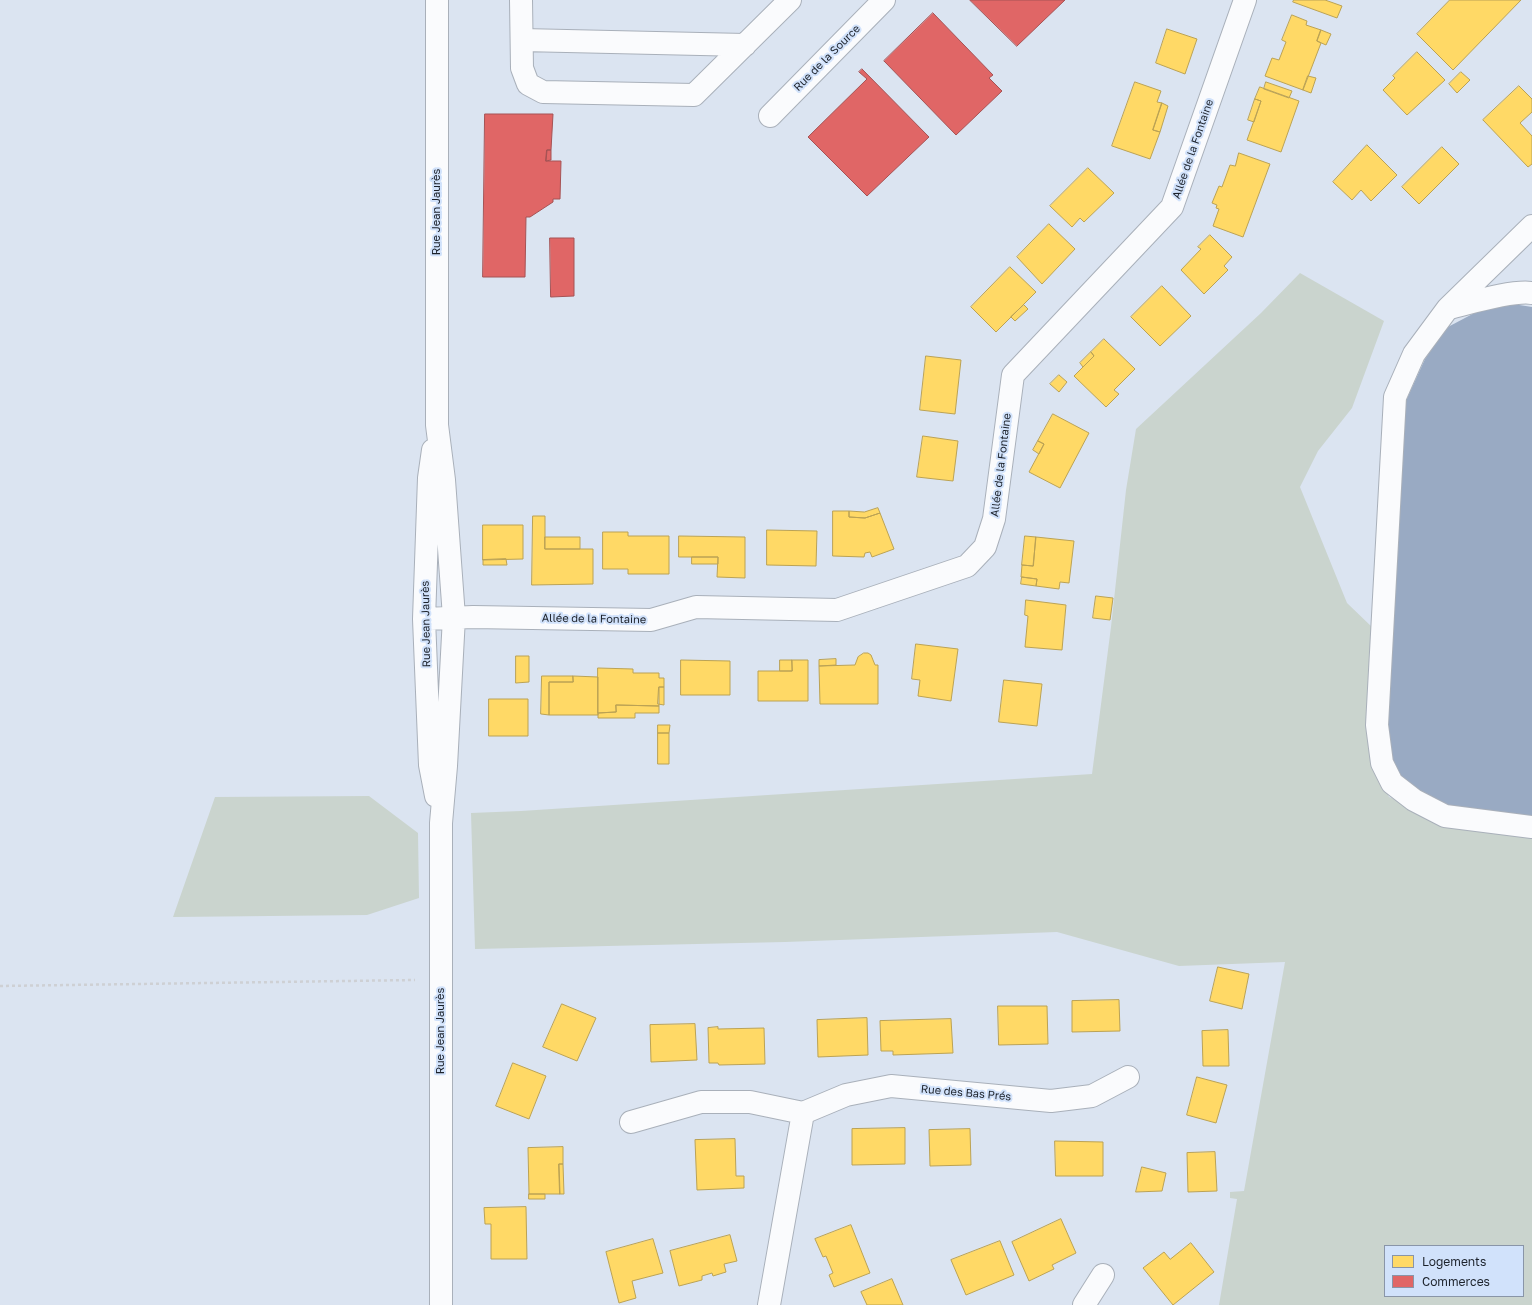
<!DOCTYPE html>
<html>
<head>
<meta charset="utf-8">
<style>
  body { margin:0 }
  #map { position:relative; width:1532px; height:1305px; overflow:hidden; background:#dbe4f1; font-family:"Golos Text",sans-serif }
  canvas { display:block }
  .legend { position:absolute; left:1384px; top:1245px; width:140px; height:52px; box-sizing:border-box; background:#d1e2fb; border:1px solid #8995a8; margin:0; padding:5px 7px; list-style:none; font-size:12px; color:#1c222b }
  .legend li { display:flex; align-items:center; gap:8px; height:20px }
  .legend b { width:20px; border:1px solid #8995a8 }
</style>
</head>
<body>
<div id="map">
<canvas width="1532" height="1305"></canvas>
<ul class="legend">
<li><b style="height:11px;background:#ffd966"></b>Logements</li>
<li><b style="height:11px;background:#e06666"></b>Commerces</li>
</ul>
</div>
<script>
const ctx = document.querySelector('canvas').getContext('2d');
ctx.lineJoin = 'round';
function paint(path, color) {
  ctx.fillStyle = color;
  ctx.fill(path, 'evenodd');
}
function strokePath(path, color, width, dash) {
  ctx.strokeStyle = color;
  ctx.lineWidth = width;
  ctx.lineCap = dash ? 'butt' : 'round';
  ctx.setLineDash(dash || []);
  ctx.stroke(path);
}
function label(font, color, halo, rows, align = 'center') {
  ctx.font = font + ' "Golos Text",sans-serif';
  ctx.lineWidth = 4;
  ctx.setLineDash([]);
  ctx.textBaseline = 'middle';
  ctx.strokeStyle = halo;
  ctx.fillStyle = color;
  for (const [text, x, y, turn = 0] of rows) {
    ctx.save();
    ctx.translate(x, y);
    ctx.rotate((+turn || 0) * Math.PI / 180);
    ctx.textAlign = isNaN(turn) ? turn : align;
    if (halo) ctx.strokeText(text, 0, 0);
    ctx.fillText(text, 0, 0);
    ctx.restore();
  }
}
const green = new Path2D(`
  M1300 273 1384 321 1352 408 1318 451 1300 487 1347 603 1372 627 1370 749 1389 797 1456 822 1532 833V1305H1219L1237 1199 1230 1198V1192L1244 1191 1285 962 1179 966 1057 932 785 942 475 949 471 813 521 811 1092 774 1111 627 1126 490 1136 429 1261 313ZM1385 1246H1523V1296H1385Z
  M369 796 418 833 419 898 367 915 173 917 215 797Z`);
const water = new Path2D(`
  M1513 304 1532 307V822L1450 812 1422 798 1389 768 1384 730 1404 405 1425 359 1446 328 1482 309Z`);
const homes = new Path2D(`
  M1294 0H1325L1342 6 1337 18 1293 2Z
  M1450 0H1521L1453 70 1417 34Z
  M1292 15 1307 21 1306 25 1321 30 1317 41 1321 43 1303 90 1265 76 1272 58 1279 60 1286 42 1282 40Z
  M1167 29 1197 39 1185 74 1156 63Z
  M1321 30 1331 34 1326 45 1317 41Z
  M1417 52 1445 80 1407 115 1383 90 1395 78 1393 76Z
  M1461 72 1470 80 1457 93 1449 84Z
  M1308 76 1316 78 1311 93 1303 90Z
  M1135 82 1161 91 1157 102 1162 103 1153 130 1160 132 1150 159 1112 146Z
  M1266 82 1292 91 1289 98 1264 89Z
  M1519 86 1532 99V112L1520 123 1532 136V164L1528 167 1483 120Z
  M1260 87 1299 101 1281 152 1247 140 1261 101 1255 99Z
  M1255 99 1261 101 1254 122 1248 120Z
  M1162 103 1168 106 1160 132 1153 130Z
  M1367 145 1397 175 1371 201 1361 190 1352 200 1333 182Z
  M1442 147 1459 164 1419 204 1402 187Z
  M1239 153 1270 164 1243 237 1213 226 1219 209 1216 208 1217 205 1212 203 1219 186 1222 187 1230 165 1235 166Z
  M1088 168 1114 193 1084 222 1080 218 1072 227 1050 206Z
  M1049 224 1075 249 1042 284 1017 257Z
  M1210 235 1232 257 1224 266 1228 270 1204 294 1181 270 1201 249 1198 247Z
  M1010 267 1036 292 996 332 971 307Z
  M1162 286 1191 316 1160 346 1131 317Z
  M1024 305 1028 309 1015 321 1011 317Z
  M1104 339 1135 369 1114 390 1119 394 1106 407 1074 376 1094 356 1091 352Z
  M1091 352 1094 356 1083 367 1080 363Z
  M926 356 961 360 955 414 920 410Z
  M1059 375 1067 382 1059 392 1050 384Z
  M1053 414 1089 433 1060 488 1029 472 1044 444 1038 441Z
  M923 436 958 441 953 481 917 477Z
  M1038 441 1044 444 1039 454 1033 450Z
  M878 508 880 513 865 518 849 517V511L864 512Z
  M833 511H849V517L865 518 880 513 894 549 872 557 870 552 865 553 864 557 833 556Z
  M533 516H545V549H593V584L532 585Z
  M483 525H523V559L483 560Z
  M767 530 817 531 816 566 767 565Z
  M603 532H628V536H669V574H628V569H603Z
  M679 536 745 537V578L717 577 718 557H679Z
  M1025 536 1036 537 1033 566 1022 565Z
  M545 537H580V549H545Z
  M1036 537 1074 541 1069 583 1060 582 1059 589 1036 586 1037 579 1021 577 1022 565 1033 566Z
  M692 557H718V564H692Z
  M506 559 507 565H483V560Z
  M1022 577 1037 579 1036 586 1021 584Z
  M1096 596 1113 598 1110 620 1093 618Z
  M1026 600 1066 605 1062 650 1025 647 1028 616 1025 615Z
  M916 644 958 649 951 701 918 696 920 680 912 679Z
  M864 653H868L871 655 875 665H878V704H820L819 666 855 665 858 657Z
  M516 656H529V682L516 683Z
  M836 659V665L819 666V660Z
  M681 660 730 661V695H681Z
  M780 660H792V671H780Z
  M792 660H808V701H758V671H792Z
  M598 668 633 669V673H659V678H664V687H659V706L616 705V712L598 713Z
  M542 676H573V682H549V715L541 714Z
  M573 676 598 677V715H549V682H573Z
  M1004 680 1042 684 1037 726 999 722Z
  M659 687H664V705L658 704Z
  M489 699H528V736H489Z
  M616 705 659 706V713H635V718H598V713L616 712Z
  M658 725H670L669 733H658Z
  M658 733H669V764H658Z
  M1218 967 1249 974 1242 1009 1210 1001Z
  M1119 1000 1120 1031 1072 1032V1001Z
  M562 1004 596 1018 577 1061 543 1047Z
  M998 1006H1047L1048 1044 999 1045Z
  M867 1018 868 1055 818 1057 817 1020Z
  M951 1019 953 1053 893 1055V1051H881L880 1021Z
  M695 1024 697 1060 651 1062 650 1025Z
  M718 1027V1029L764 1028 765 1064 719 1065 718 1063H709L708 1028Z
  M1228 1030 1229 1066H1203L1202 1031Z
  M513 1063 546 1076 529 1119 496 1106Z
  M1197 1077 1227 1085 1216 1123 1187 1115Z
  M905 1128V1164L852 1165V1129Z
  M970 1129 971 1165 930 1166 929 1130Z
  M735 1139 736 1176H744V1188L697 1190 695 1140Z
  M1055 1141 1103 1142V1176H1056Z
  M563 1147V1164H559L560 1194H529L528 1148Z
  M1215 1152 1217 1191 1188 1192 1187 1153Z
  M559 1164H563L564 1194H560Z
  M1142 1167 1166 1173 1162 1191 1136 1192Z
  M529 1194H545V1199H529Z
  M526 1207 527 1259H491V1224H485L484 1208Z
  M1061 1219 1076 1253 1052 1265 1054 1269 1029 1281 1012 1242Z
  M851 1225 870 1273 834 1287 829 1275 833 1273 826 1256 823 1257 815 1239Z
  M730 1235 737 1261 724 1264 726 1272 713 1276 712 1273 702 1276V1280L679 1286 670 1251Z
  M653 1239 663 1273 632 1281 636 1298 619 1303 606 1252Z
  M1000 1241 1014 1275 966 1295 951 1260Z
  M1191 1243 1214 1272 1173 1305 1143 1268 1164 1252 1170 1259Z
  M892 1279 903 1305H867L861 1292Z`);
const shops = new Path2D(`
  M970 0H1065L1017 46Z
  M933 13 993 75 989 78 1002 91 956 135 884 61Z
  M862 69 929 137 867 196 808 137 867 79 859 72Z
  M485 114H553L551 150H547L546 161H561L560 199H553V202L530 217H526L525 277H483Z
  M547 150H551V160L546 161Z
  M550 238H574V296L551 297Z`);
const path = new Path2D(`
  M0 986 415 980`);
const minor = new Path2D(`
  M437 0V425L444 480 454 617 446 766 441 823V1305
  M521 0 522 68 528 84 543 92 694 95 790 0
  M522 40 745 45
  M770 116 884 0
  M1532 226 1448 308 1414 354 1395 397 1377 725 1382 763 1392 783 1414 800 1445 816 1532 827
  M1449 308C1470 303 1512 290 1532 293
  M433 450 429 478 424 619 430 765 436 796
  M424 619 473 617 651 620 696 607 837 610 967 566 985 547 994 519 1013 375 1172 207 1245 0
  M631 1122 701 1102H750L803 1113 846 1095 891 1086 1051 1101 1092 1096 1128 1077
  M769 1305 803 1113
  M1084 1305 1103 1275`);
const streetNames = [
  ["Rue de la Source",827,58,-45],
  ["Allée de la Fontaine",1193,149,-71],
  ["Rue Jean Jaurès",437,212,-90],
  ["Allée de la Fontaine",1001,465,-83],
  ["Allée de la Fontaine",594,619,1],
  ["Rue Jean Jaurès",426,624,-91],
  ["Rue Jean Jaurès",441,1031,-90],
  ["Rue des Bas Prés",966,1093,5]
];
paint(green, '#cad4ce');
paint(water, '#99aac3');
paint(homes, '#ffd966');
strokePath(homes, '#bba254', 1);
paint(shops, '#e06666');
strokePath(shops, '#a55254', 1);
strokePath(minor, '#a9b0ba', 24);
strokePath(path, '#ced0d4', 2.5, [3, 3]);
strokePath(minor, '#fafbfd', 22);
label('11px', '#1c222b', '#d1e2fb', streetNames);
</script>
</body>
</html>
